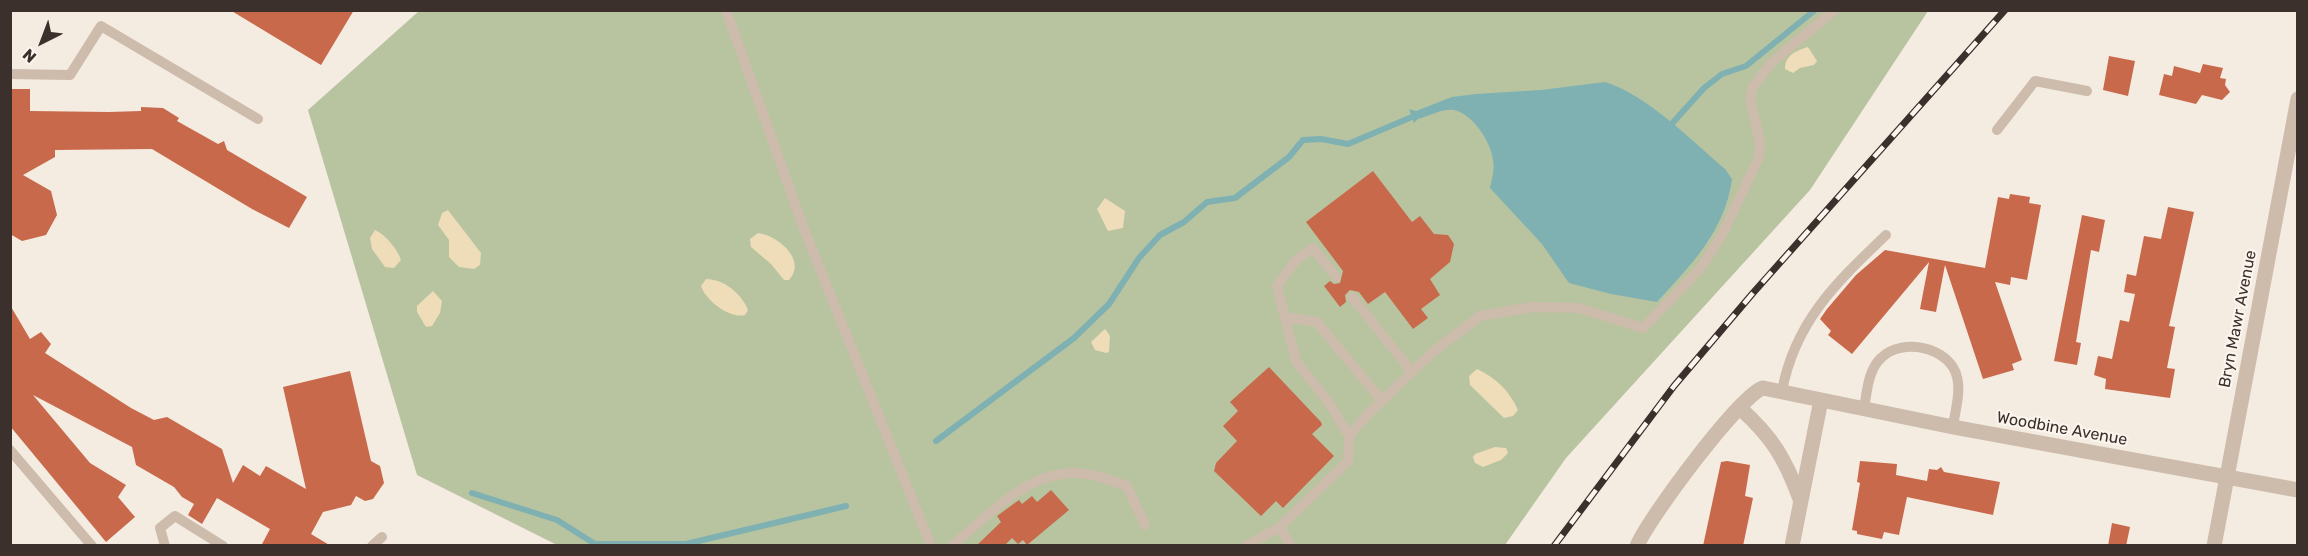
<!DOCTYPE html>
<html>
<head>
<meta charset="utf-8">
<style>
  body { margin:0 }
  #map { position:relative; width:2308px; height:556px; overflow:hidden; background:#f4ebe1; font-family:Rubik,sans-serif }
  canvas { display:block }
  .frame { position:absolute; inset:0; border:12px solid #3b302b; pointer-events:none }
  .north { position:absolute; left:12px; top:12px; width:60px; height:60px; -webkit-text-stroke:4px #fbf5ee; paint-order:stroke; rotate:222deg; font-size:16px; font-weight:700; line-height:24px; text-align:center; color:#3b302b }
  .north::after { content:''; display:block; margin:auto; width:21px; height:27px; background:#3b302b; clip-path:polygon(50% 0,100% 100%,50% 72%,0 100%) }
</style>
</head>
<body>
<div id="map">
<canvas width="2308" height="556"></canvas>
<div class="frame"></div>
<div class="north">N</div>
</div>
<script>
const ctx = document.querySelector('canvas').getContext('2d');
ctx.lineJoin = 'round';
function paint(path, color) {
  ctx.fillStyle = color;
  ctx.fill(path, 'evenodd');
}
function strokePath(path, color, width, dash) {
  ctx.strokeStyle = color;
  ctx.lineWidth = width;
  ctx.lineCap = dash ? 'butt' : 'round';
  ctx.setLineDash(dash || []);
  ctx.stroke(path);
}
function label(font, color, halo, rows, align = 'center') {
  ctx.font = font + ' Rubik,sans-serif';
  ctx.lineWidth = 4.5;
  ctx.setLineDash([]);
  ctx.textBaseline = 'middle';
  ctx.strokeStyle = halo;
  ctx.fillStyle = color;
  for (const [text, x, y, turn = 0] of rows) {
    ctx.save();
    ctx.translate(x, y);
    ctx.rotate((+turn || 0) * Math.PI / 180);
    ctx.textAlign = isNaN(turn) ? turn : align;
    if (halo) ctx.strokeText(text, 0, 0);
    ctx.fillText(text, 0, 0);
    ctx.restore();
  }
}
const green = new Path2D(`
  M419 11H1928L1810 190 1566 458 1505 545H557L417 475 308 110Z`);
const sand = new Path2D(`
  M1808 47 1817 61 1814 65 1800 68 1793 73 1785 69C1785 55 1796 51 1808 47Z
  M1105 198 1125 211 1123 228 1108 231 1097 209Z
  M448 210 481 253 480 265 474 269 459 267 449 257V240L438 225 442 213Z
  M375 230C385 234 398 250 401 260L394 268 385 267 372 249 370 238Z
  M758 233C777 235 808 260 789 280H784L771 264 751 247 750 239Z
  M706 279C724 279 742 294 748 310L745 315C730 319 706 301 701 286Z
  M433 291 442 301 440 313 432 326 426 327 417 312V306Z
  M1105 329 1110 336 1109 352 1106 353 1095 350 1091 342Z
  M1477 369C1496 378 1509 390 1518 410L1513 416 1504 418 1470 385 1469 376Z
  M1495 447 1506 448 1508 453 1501 460 1483 467 1475 463 1473 457 1475 454Z`);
const water = new Path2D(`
  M1605 82C1647 95 1691 140 1725 169L1732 179C1725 231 1691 265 1657 302L1611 294 1569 283 1542 244 1490 188C1492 178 1495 170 1493 160 1491 142 1473 114 1454 110 1444 108 1428 116 1418 119L1414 123 1409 109 1416 111 1452 97 1476 94 1541 90Z`);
const stream = new Path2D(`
  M1668 128 1704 88 1722 74 1746 66 1815 10
  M936 441 1074 338 1109 304 1139 258 1160 235 1184 222 1207 202 1235 198 1289 157 1303 140 1321 139 1348 144 1419 114
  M472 493 557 520 595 544H686L846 506`);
const building = new Path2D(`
  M230 10H354L321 65Z
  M2109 56 2135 61 2128 96 2103 90Z
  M2203 64 2223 68 2220 78 2226 79 2225 85 2230 92 2222 100 2202 95 2196 104 2159 95 2164 74 2172 76 2174 66 2200 73Z
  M10 89H30V111L109 112 141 111V107L163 108 179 118 177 121 218 144 224 141 227 150 307 197 289 228 252 209 152 149 55 150V157L23 175 51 191 57 215 46 235 22 241 10 234Z
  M1373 171 1412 222 1420 216 1434 234 1448 235 1454 244 1450 262 1430 279 1440 295 1421 309 1428 318 1413 329 1385 292 1368 304 1359 292 1350 290 1345 295 1346 302 1340 307 1324 286 1330 281 1334 284 1340 283 1343 271 1306 222Z
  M2010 194 2030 197 2029 203 2041 205 2027 280 2011 277 2010 285 1995 282 2022 360 2012 364 2014 370 1983 379 1945 265 1936 312 1920 309 1929 262 1852 354 1828 335 1831 331 1820 319 1827 309 1856 275 1885 250 1985 268 1998 197 2009 199Z
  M2168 207 2194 212 2169 326 2175 327 2167 368 2175 369 2170 398 2105 389 2106 379 2094 375 2098 356 2112 359 2120 320 2129 322 2135 294 2124 292 2127 274 2136 276 2144 236 2161 239Z
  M2082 215 2105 220 2099 252 2091 250 2076 342 2081 343 2077 365 2054 361Z
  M10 305 30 339 41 332 51 344 45 353 131 408 154 420 167 417 222 449 233 483 243 465 260 476 266 466 306 489 283 387 350 371 371 461 380 466 384 483 373 499 365 501 356 496 351 505 323 512 311 534 331 546H261L270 529 217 498 202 524 188 515 194 504 182 497 174 487 136 465 132 447 33 395 90 463 126 485 118 497 135 517 106 542 10 426Z
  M1269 367 1321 422 1322 425 1312 434 1334 456 1283 508 1276 501 1261 516 1214 471 1216 463 1237 441 1223 426 1238 411 1230 402Z
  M1727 461 1750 465 1745 496 1753 498 1743 546H1703L1721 462Z
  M1860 461 1897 464 1896 475 1927 481 1929 469 1937 470 1941 467 1944 472 2000 482 1993 515 1907 497 1899 535 1884 532 1882 539 1857 534V531L1852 530 1860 483 1857 482Z
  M1051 490 1069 510 1027 545 1023 540 1018 544 1012 538 1004 546H976L1001 522 997 516 1012 505 1019 500 1022 504 1032 496 1037 502Z
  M2112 523 2130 527 2126 546H2108Z`);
const service = new Path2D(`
  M726 10 804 229 931 546
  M10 74 70 75 101 26 258 119
  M1997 130 2035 81 2087 91
  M1352 297 1412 372
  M1285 317 1317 322 1382 401
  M1782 391C1795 321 1837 282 1886 235
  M1864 409C1867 392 1868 370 1881 358 1902 337 1950 347 1957 377 1961 392 1955 411 1953 427
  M1349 436 1369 413 1434 351 1480 316 1532 307 1579 308 1643 328 1700 269 1722 235 1759 157 1760 143 1750 98 1753 87 1771 63 1835 10
  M10 450 92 546
  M1280 527 1291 546
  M165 546 160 528 175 516 223 546
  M372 546 382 537
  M952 546C986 517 1026 473 1073 473 1092 473 1110 480 1127 486L1145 525
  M1246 546 1280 527 1348 461 1349 436 1329 403 1296 361 1277 286 1296 260 1313 248 1336 277`);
const minor = new Path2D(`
  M1740 408C1772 437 1785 458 1800 499
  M1637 546C1648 519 1740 395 1763 388L1953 427 2298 490
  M1792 546 1821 400`);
const tertiary = new Path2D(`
  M2214 546 2298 99`);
const rail = new Path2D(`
  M1554 546 1674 386 1753 293 2005 10`);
const streetNames = [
  ["Bryn Mawr Avenue",2238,319,-79],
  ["Woodbine Avenue",2062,429,10]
];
paint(green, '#b8c4a0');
paint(sand, '#efdcb8');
paint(water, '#7fb0b2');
strokePath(stream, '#7fb0b2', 6);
paint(building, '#c8694b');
strokePath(service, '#cdbbac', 10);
strokePath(minor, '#cdbbac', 15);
strokePath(tertiary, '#cdbbac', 15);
strokePath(rail, '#3b302b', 7);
strokePath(rail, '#fbf5ee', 4.5, [14]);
label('16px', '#3b302b', '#fbf5ee', streetNames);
</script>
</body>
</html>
